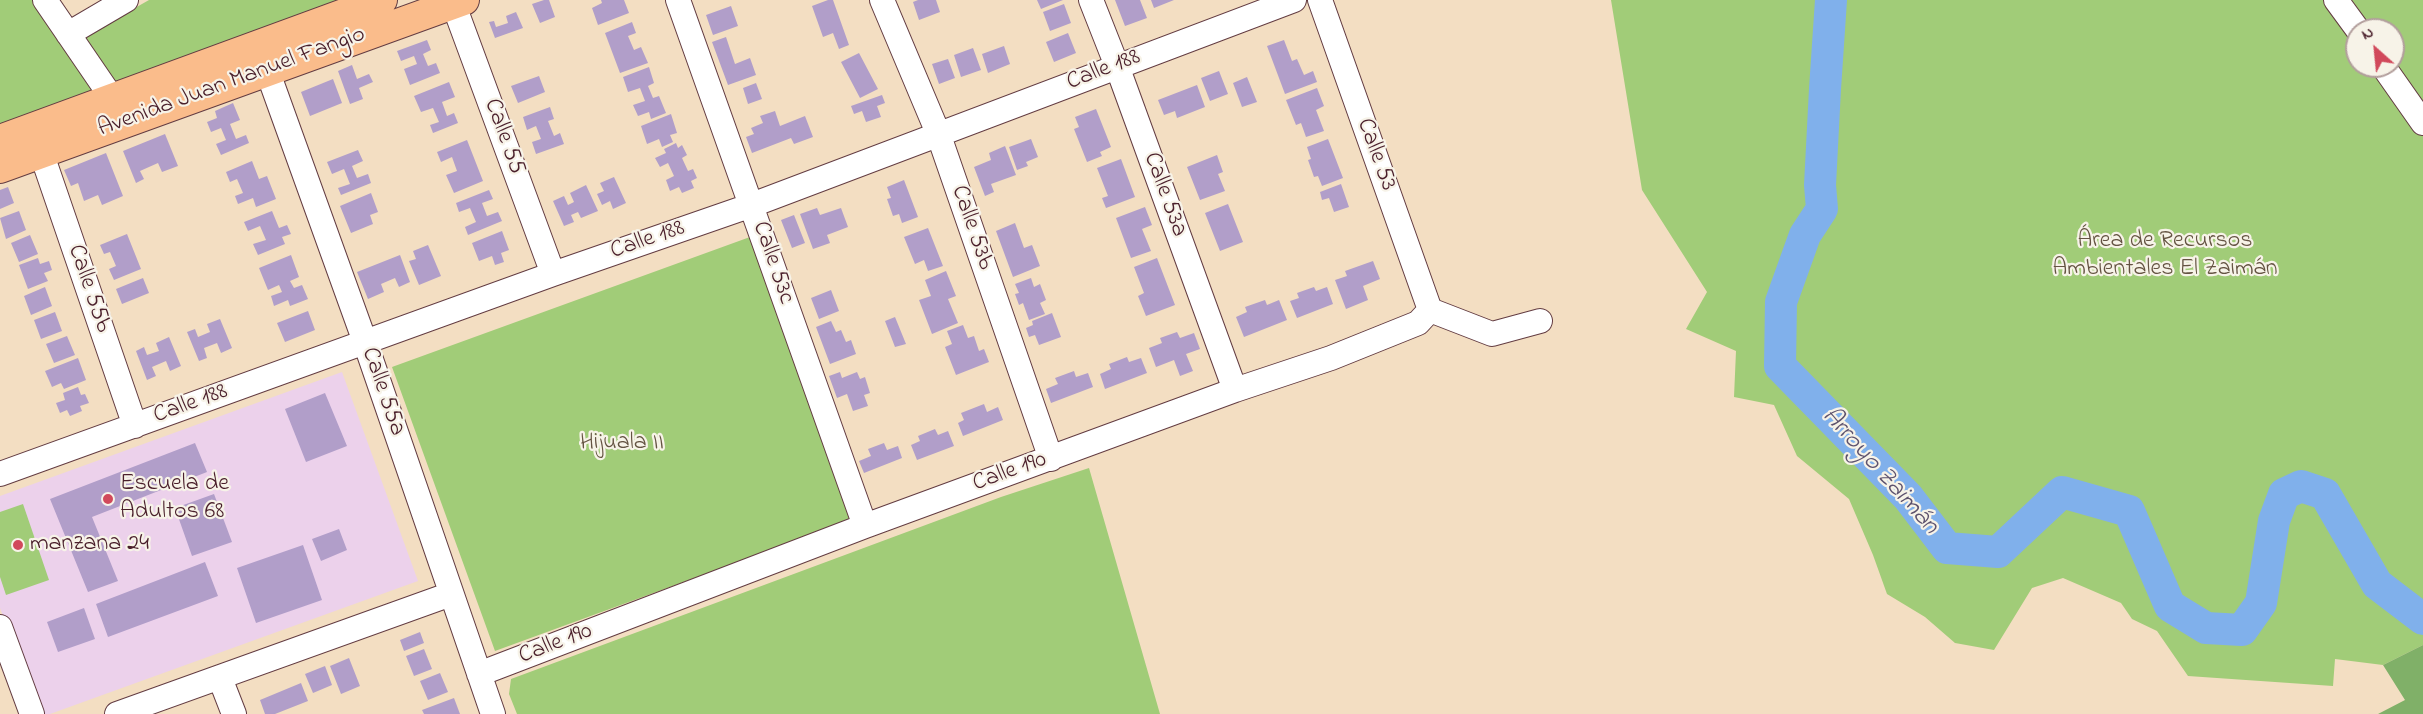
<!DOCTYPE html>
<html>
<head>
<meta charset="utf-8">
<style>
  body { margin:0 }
  #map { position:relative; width:2423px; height:714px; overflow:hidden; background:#f3dec2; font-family:"Indie Flower",sans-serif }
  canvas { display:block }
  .north { position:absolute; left:2345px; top:18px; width:60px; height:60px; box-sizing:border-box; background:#f7f3e8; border:2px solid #b29e9c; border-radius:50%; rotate:333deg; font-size:16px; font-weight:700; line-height:24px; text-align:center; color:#4a1f2b }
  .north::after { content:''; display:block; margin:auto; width:21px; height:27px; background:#d1495b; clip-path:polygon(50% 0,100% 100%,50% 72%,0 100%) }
</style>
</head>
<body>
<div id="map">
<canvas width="2423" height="714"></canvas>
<div class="north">N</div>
</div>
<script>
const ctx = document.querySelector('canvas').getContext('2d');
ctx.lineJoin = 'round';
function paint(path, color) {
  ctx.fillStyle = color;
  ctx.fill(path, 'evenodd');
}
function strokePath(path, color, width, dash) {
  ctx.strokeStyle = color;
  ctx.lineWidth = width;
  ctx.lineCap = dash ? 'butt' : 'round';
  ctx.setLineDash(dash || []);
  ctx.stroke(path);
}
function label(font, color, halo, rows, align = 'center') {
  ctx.font = font + ' "Indie Flower",sans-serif';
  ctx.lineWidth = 4.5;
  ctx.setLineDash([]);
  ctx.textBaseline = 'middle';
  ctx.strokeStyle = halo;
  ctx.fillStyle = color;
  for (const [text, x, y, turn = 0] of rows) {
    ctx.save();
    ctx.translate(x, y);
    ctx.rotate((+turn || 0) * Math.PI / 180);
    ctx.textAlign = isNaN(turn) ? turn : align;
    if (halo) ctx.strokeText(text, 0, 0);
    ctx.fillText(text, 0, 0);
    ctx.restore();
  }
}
const built = new Path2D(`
  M342 372 418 581 50 714H38L0 608V496Z`);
const green = new Path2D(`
  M0 0H33L102 96 0 134Z
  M149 0H352L114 92 77 41Z
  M1611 0H2423V645L2383 665 2335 659 2333 686 2188 676 2157 631 2132 619 2121 603 2063 578 2032 588 1994 650 1955 643 1925 617 1887 594 1873 555 1849 499 1797 456 1774 405 1734 397 1736 351 1686 329 1707 292 1642 190ZM2357 30H2393V66H2357Z
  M750 237 853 520 495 651 392 367Z
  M1089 468 1160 714H517L509 694 511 679 1001 497Z
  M23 504 49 580 6 595 0 577V512Z`);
const forest = new Path2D(`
  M2423 645V714H2378L2405 700 2383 665Z`);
const river = new Path2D(`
  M1831 0 1825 89 1820 185 1822 209 1805 235 1781 302 1780 366 1908 497 1947 548 1998 552 2062 492 2129 511 2170 606 2206 628 2242 630 2261 603 2274 521 2284 494 2301 486 2325 494 2377 584 2423 619`);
const building = new Path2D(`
  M544 0H549L555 17 540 23 532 4Z
  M601 0H624L629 13 598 25 592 8 602 3Z
  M828 0H833L849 45 839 49 833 33 823 37 812 6Z
  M918 0H936L940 12 919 20 913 2Z
  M1037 0H1063L1041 9Z
  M1115 0H1140L1147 18 1125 26Z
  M1151 0H1174L1154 8Z
  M1064 4 1071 23 1050 31 1043 12Z
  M731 6 738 26 713 35 706 15Z
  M516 12 523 28 495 38 489 22 494 21 496 27 508 23 506 16Z
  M632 22 636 33 628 36 634 50 641 47 648 63 620 73 605 33Z
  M1068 33 1076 53 1054 62 1046 42Z
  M726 37 735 64 750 58 756 75 728 85 712 42Z
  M427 40 431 50 423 54 428 66 436 63 440 73 410 85 404 69 417 64 414 56 401 61 397 51Z
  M1284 40 1292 61 1297 59 1304 75 1313 71 1317 82 1285 94 1267 46Z
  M1004 46 1010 64 988 73 982 54Z
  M973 48 981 70 961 77 954 55Z
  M859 53 878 89 860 98 841 62Z
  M948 59 955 78 939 84 932 64Z
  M352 65 357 79 369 74 373 82 359 88 363 99 350 104 338 71Z
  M649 67 654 83 648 86 653 98 659 96 666 113 651 119 649 112 638 116 633 105 645 101 640 88 628 92 623 77Z
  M1219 71 1228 94 1210 101 1201 78Z
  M539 76 545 92 518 103 511 86Z
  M1247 77 1257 102 1242 107 1233 83Z
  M333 79 342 103 310 116 301 92Z
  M449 82 455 97 442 102 447 116 454 113 458 123 433 133 430 125 439 122 433 108 421 112 414 96Z
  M756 83 762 99 748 104 743 88Z
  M1197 85 1205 107 1177 118 1175 111 1164 115 1158 100Z
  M1317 88 1324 106 1316 110 1324 131 1306 137 1301 123 1296 125 1286 100Z
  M882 95 885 103 877 106 881 117 866 122 862 111 854 114 851 106Z
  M233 103 240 120 230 124 236 139 246 135 249 143 221 155 216 144 226 140 221 128 211 132 207 122 217 118 215 111Z
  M550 107 554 119 548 121 554 136 560 133 564 144 536 154 532 142 541 139 536 126 527 130 523 117Z
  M1096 109 1111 147 1100 152 1102 156 1087 162 1074 129 1079 127 1075 117Z
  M775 111 780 126 805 116 813 137 794 144 791 138 752 153 746 137 754 134 751 128 763 123 760 116Z
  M671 114 677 133 670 135 673 142 662 147 659 139 647 144 641 126Z
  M165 134 178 166 162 172 158 163 140 171 144 179 136 183 123 151Z
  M1031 139 1038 157 1026 162 1028 166 1017 170 1009 147Z
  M1328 139 1343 178 1322 186 1318 176 1314 177 1308 160 1311 159 1307 147Z
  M467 140 483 181 454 193 446 175 457 171 452 157 441 162 437 152Z
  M676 143 678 148 682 145 687 155 682 158 688 171 693 169 697 178 691 181 694 188 682 193 679 187 670 191 666 180 674 176 668 163 660 167 655 158 666 153 664 149Z
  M1005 146 1016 175 991 184 994 192 985 196 974 167 991 160 989 153Z
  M358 150 363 161 352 166 357 178 368 174 371 183 341 195 338 188 350 184 344 169 332 174 327 162Z
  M106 153 123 196 102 205 98 195 84 201 78 183 71 186 64 170Z
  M1217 155 1223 172 1218 174 1225 191 1200 200 1187 167Z
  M1121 159 1135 197 1106 208 1102 198 1108 196 1097 168Z
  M252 161 259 179 267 176 276 199 256 207 253 198 238 204 235 196 243 193 237 179 230 182 226 172Z
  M614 177 626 203 613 209 610 201 602 205 597 194 604 191 600 183Z
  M904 180 918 217 902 223 899 214 893 216 887 199 891 198 887 187Z
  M1341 184 1349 207 1334 212 1329 198 1322 200 1320 192Z
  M586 185 598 211 581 218 578 212 571 215 574 222 564 226 553 201 564 196 568 205 574 202 570 193Z
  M8 187 14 203 0 209V190Z
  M489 190 493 199 482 203 487 216 498 212 502 221 468 235 465 227 476 222 470 208 459 212 456 203Z
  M371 193 378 212 370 215 373 224 351 233 340 206Z
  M1228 204 1243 242 1220 251 1205 213Z
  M1145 207 1152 225 1142 229 1151 251 1131 258 1116 218Z
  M817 208 820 215 841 208 848 227 827 235 830 243 813 249 800 214Z
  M19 211 26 230 6 239 0 218Z
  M272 211 279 228 287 225 291 234 282 237 285 244 258 255 253 244 266 240 260 226 248 231 244 222Z
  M794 215 805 243 792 248 781 220Z
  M1015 223 1024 248 1032 245 1040 266 1013 277 996 231Z
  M928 228 943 266 928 271 924 260 915 264 904 237Z
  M502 231 509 250 501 253 504 262 495 265 492 256 479 261 472 243Z
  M127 234 141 269 114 280 109 269 116 266 110 252 104 254 100 245Z
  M30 235 38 254 19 262 11 243Z
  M428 245 441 276 419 285 409 261 416 259 413 251Z
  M291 255 299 277 290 281 294 288 302 285 308 299 290 306 288 300 274 306 271 296 282 292 279 285 268 290 259 268Z
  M400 255 410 282 399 287 395 278 381 284 384 292 368 299 357 272Z
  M38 258 40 264 49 261 52 270 44 273 48 281 28 289 19 265Z
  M1157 258 1175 305 1146 316 1138 296 1144 293 1134 267Z
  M1373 261 1380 279 1363 286 1368 300 1346 309 1335 280 1347 276 1345 271Z
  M946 271 956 296 948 299 958 323 932 334 919 300 931 296 925 280Z
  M143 278 149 293 122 304 116 289Z
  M1031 278 1034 287 1040 284 1046 300 1040 303 1045 314 1029 320 1023 303 1019 305 1015 294 1019 293 1015 284Z
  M45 287 52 306 31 315 24 296Z
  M1314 287 1316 291 1327 287 1333 304 1297 318 1290 301 1299 298 1297 293Z
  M831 290 839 311 819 319 811 298Z
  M1265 300 1267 305 1279 300 1287 320 1244 337 1236 317 1247 312 1245 307Z
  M308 311 315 330 285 342 277 323Z
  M55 312 62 331 41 339 34 320Z
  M1052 313 1061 337 1039 345 1035 335 1029 337 1026 328 1033 325 1032 321Z
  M895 317 906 344 895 347 885 321Z
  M220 319 232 348 221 353 217 343 204 348 207 358 199 361 187 332 195 329 198 337 210 332 207 324Z
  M831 321 836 332 841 330 846 342 851 340 856 354 830 364 816 327Z
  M963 325 968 338 974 336 979 351 984 349 989 362 956 375 945 347 952 344 947 331Z
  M1177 332 1180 338 1194 333 1200 349 1186 354 1193 371 1180 376 1174 360 1156 367 1149 348 1162 343 1160 338Z
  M67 336 75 355 54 363 46 344Z
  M169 337 181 366 170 371 166 361 152 367 156 376 147 380 136 351 144 347 147 355 159 351 156 343Z
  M1127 357 1129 362 1141 358 1147 373 1105 389 1100 374 1111 369 1109 364Z
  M78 358 86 380 64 389 61 383 52 387 45 371Z
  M1074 371 1076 377 1088 373 1093 387 1051 403 1046 389 1058 384 1055 378Z
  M840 372 842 378 857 372 860 379 865 377 870 393 864 395 868 406 853 411 847 394 837 398 829 376Z
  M78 387 81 395 85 394 89 403 80 406 82 411 70 416 67 410 60 413 56 403 65 400 63 393Z
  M325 393 347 446 306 462 285 409Z
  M984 404 987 412 998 407 1003 420 963 436 958 423 964 420 961 413Z
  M935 429 938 435 948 431 954 446 917 460 911 445 920 441 918 436Z
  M195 443 207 472 92 517 118 581 88 592 50 499Z
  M884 443 887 450 898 446 902 458 864 473 859 461 871 456 868 449Z
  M214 494 232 542 192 556 175 508Z
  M339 529 347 550 321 561 312 539Z
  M303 545 322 600 256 623 237 568Z
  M205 562 218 596 108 637 96 604Z
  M84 608 95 639 58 652 47 622Z
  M420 632 424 643 404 651 400 640Z
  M424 649 432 669 414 676 406 656Z
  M349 658 360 686 341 694 330 666Z
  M325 666 332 685 313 693 305 674Z
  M440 673 448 692 428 700 420 681Z
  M301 683 308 701 275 714H265L260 700Z
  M454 698 460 714H424L422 710Z`);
const minor = new Path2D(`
  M45 0 112 98
  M452 0 553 274
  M678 0 865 526
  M882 0 938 133 1051 459
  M1091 0 1117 66 1235 390
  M1320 0 1430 310
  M2336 0 2358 30
  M68 34 126 0
  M2383 66 2423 123
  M267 70 365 342 493 714
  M41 152 135 426
  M1430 310 1492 334 1540 321
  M0 474 553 274 752 205 1294 0
  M0 627 32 714
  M479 674 865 526 1235 390 1331 358 1418 323 1430 310
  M220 678 234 714
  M117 714 451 594`);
const major = new Path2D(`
  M0 140 382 0
  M0 168 464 0`);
const markers = [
  [108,499,6,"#d1495b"],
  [18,545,6,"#d1495b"]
];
const streetNames = [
  ["Calle 188",1104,71,-21],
  ["Avenida Juan Manuel Fangio",232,83,-20],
  ["Calle 55",503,137,70],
  ["Calle 53",1375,155,70],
  ["Calle 53a",1164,195,70],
  ["Calle 53b",971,228,71],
  ["Calle 188",648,241,-19],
  ["Calle 53c",772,263,71],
  ["Calle 55b",88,289,71],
  ["Calle 55a",382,392,71],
  ["Calle 188",191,405,-20],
  ["Calle 190",1010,473,-20],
  ["Calle 190",556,645,-21]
];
const parkNames = [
  ["Área de Recursos",2165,242],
  ["Ambientales El Zaimán",2165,270],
  ["Hijuala II",622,444]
];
const poiNames = [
  ["Escuela de",120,485],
  ["Adultos 68",120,513],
  ["manzana 24",30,545]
];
const waterNames = [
  ["Arroyo Zaimán",1879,472,48]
];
paint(built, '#ecd1eb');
paint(green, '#a1cc78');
paint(forest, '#80b068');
strokePath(river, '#80b0eb', 32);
paint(building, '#b19ec9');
strokePath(minor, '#633c42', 26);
strokePath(major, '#633c42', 32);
strokePath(minor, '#fff', 24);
strokePath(major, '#fabc8b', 30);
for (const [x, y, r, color] of markers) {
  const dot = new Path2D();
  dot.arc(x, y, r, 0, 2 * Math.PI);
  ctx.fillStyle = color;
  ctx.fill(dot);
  strokePath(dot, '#f7f3e8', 2);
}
label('24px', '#4a1f2b', '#f7f3e8', streetNames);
label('24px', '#645342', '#f7f3e8', parkNames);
label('24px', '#4a1f2b', '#f7f3e8', poiNames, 'left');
label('italic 26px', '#5d526e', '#f7f3e8', waterNames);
</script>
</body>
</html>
